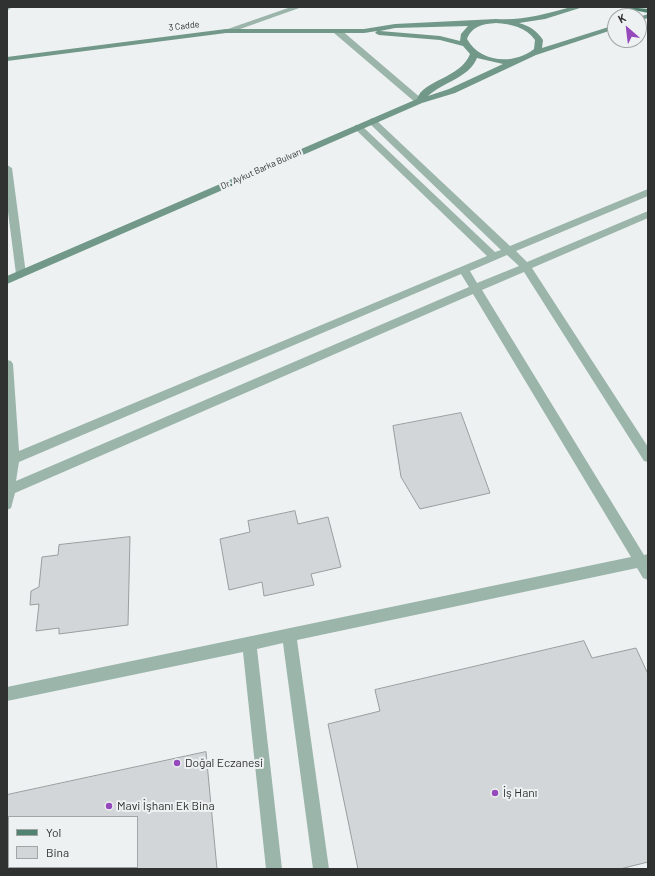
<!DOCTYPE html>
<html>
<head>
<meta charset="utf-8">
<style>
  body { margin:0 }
  #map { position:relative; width:655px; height:876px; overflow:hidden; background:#edf1f1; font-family:Barlow,sans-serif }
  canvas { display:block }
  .frame { position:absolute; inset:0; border:8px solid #303232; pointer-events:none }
  .legend { position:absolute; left:8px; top:816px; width:130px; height:52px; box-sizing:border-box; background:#edf1f1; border:1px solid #a1a5a5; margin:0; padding:5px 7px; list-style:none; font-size:12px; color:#303232 }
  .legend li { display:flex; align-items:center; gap:8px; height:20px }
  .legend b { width:20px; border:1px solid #a1a5a5 }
  .north { position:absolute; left:607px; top:8px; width:40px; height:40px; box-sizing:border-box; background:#edf1f1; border:1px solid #a1a5a5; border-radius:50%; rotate:332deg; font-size:11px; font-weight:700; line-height:16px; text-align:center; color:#303232 }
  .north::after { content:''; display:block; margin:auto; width:14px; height:18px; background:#9649bb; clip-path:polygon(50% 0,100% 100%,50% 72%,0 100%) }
</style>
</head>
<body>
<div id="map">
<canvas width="655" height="876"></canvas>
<div class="frame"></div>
<ul class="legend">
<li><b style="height:5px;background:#528371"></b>Yol</li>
<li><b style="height:11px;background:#d2d6d8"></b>Bina</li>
</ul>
<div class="north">K</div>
</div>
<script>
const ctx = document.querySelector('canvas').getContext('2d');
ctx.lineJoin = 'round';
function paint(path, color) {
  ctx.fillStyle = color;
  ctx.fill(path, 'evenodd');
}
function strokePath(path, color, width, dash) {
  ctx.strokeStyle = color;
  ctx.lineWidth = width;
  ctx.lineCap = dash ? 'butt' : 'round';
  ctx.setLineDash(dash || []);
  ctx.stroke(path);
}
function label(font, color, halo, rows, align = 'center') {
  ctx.font = font + ' Barlow,sans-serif';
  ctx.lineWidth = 4;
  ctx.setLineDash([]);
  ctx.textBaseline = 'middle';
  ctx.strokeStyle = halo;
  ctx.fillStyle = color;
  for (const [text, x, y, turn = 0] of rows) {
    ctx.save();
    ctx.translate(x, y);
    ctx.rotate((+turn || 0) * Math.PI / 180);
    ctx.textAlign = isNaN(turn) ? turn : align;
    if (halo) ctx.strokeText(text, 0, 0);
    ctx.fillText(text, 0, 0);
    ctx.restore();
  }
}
const building = new Path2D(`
  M461 413 490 493 420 509 401 477 393 426Z
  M295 511 298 524 328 517 341 567 311 574 314 585 264 596 262 582 229 590 220 539 250 532 248 521Z
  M130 537 128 625 59 634V628L36 631 39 604 30 605 31 591 39 587 42 557 58 555 59 545Z
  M584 641 592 658 636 648 648 674V862L620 869H358L328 724 380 711 375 690Z
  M206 752 217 869H7V795ZM9 817H137V867H9Z`);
const minor = new Path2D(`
  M7 7H12L7 11Z
  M291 7H302L229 33 222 31Z
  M334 29H340L422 99V103H416L334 33Z
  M372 118 375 119 510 246 648 189V196L516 251 527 262 648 211V218L532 268 648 447V462L644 461 524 272 482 290 644 555 648 554V580L643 578 637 568 297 640 329 869H313L283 643 257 649 282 869H266L243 652 7 701V687L631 557 473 294 15 493 11 508 7 510V360L11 361 13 364 19 451 487 256 355 129V125H361L495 252 501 250 369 123 368 121ZM507 255 519 266 477 283 470 271ZM461 274 469 287 16 481 19 462Z
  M7 165 12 168 26 274 21 278 16 274 7 204Z`);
const secondary = new Path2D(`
  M571 7H583L545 19 519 23C530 26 537 31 543 40L542 48 615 25V29L536 55 455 93 422 103 7 284V276L417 99C423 80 461 78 470 54L463 46 440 40 379 35 375 33 377 31 364 33H226L7 61V57L226 29H364L395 24 496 19C521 21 546 14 571 7ZM496 23C511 24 526 27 535 40L534 49C514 65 480 63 467 39 472 26 483 24 496 23ZM468 26 461 34 460 41 440 36 380 31 395 28ZM477 58 503 64 449 89 428 96C443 82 469 78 477 58Z
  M648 14V18L639 21V17Z`);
const primary = new Path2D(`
  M628 7 648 9V13L629 9Z`);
const markers = [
  [177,763,4,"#9649bb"],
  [495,793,4,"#9649bb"],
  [109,806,4,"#9649bb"]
];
const farStreetnames = [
  ["3 Cadde",184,26,-7],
  ["Dr. Aykut Barka Bulvarı",261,169,-24]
];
const nearPoinames = [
  ["Doğal Eczanesi",185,763],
  ["İş Hanı",503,793],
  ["Mavi İşhanı Ek Bina",117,806]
];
paint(building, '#d2d6d8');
strokePath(building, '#999d9e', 1);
paint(minor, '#9bb5ab');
paint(secondary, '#719889');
paint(primary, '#528371');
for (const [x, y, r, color] of markers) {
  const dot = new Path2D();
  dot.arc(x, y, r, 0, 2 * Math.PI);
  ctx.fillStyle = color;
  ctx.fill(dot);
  strokePath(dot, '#edf1f1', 1.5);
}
label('9px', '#303232', '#edf1f1', farStreetnames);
label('12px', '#303232', '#edf1f1', nearPoinames, 'left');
</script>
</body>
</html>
